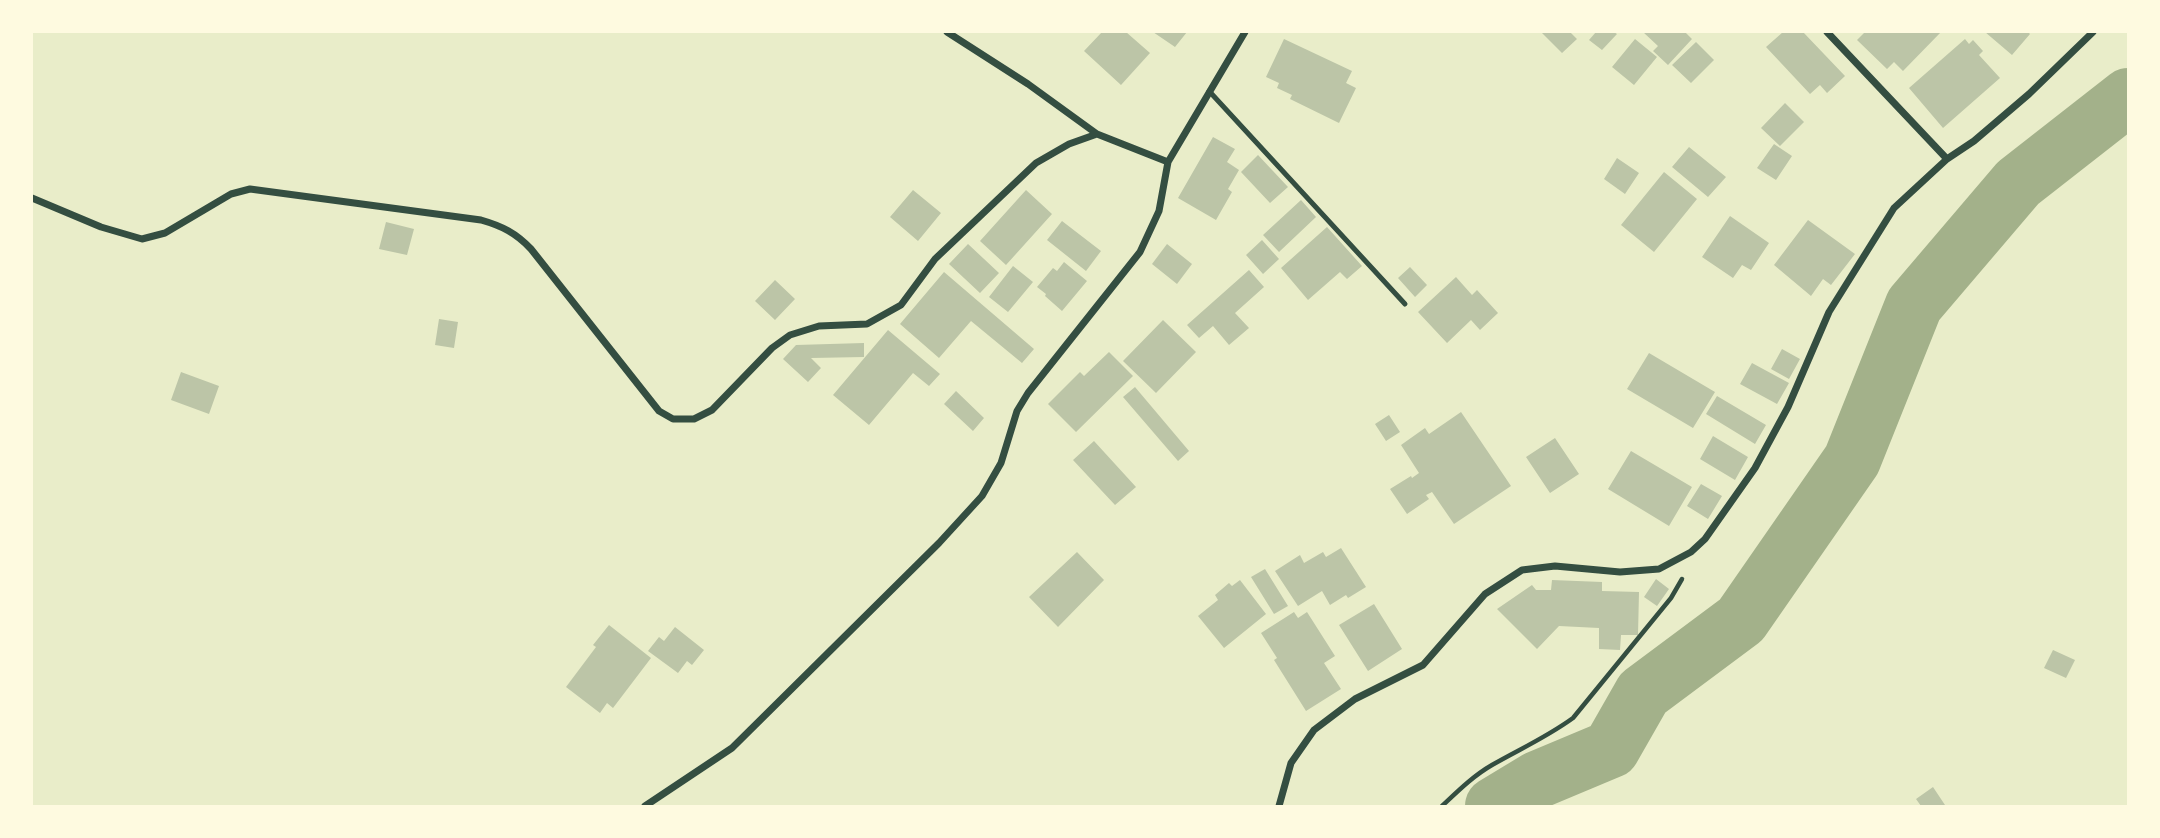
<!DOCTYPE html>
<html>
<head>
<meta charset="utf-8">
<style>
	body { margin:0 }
	#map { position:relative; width:2160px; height:838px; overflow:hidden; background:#e9edc9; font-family:"Varela Round",sans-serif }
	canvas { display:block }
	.frame { position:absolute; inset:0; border:33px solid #fefae0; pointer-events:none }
</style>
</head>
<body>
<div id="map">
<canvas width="2160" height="838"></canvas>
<div class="frame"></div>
</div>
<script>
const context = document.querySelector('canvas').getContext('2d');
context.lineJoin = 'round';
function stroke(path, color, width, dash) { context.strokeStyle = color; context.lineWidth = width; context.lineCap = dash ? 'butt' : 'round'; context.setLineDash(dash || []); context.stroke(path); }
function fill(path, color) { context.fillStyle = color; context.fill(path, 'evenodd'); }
const river = new Path2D(`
	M1494 806 1537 780 1611 749 1643 693 1741 620 1852 460 1914 305 2018 183 2128 97`);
const building = new Path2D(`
	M1102 32H1126L1150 53 1121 85 1084 51Z
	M1153 32H1187L1175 47Z
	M1541 32H1570L1577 39 1562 53Z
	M1596 32H1614L1617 34 1602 50 1589 40Z
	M1643 32H1685L1692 39 1668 65 1653 51 1658 46Z
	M1783 32H1803L1845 76 1827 93 1820 85 1810 94 1766 47Z
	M1865 32H1941L1903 71 1894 62 1887 69 1857 40Z
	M1985 32H2028L2030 34 2012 55Z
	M1284 39 1352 71 1346 83 1356 88 1339 123 1290 99 1292 95 1277 88 1279 83 1266 77Z
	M1635 39 1657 57 1634 85 1612 67Z
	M1965 39 1969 44 1973 40 1983 51 1979 55 2000 78 1943 128 1909 88Z
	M1696 42 1714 60 1691 83 1672 65Z
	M1785 103 1804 122 1780 146 1761 128Z
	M1213 137 1235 149 1227 162 1239 170 1228 189 1232 192 1216 220 1178 198Z
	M1774 144 1792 156 1776 180 1757 168Z
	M1689 147 1726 177 1708 197 1672 167Z
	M1258 155 1288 187 1270 203 1241 172Z
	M1617 158 1639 173 1625 194 1604 179Z
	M1664 172 1697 199 1654 252 1621 225Z
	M913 190 941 213 918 241 890 217Z
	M1026 190 1052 214 1006 265 980 241Z
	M1301 200 1316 217 1279 252 1263 235Z
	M1730 216 1769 243 1751 270 1742 265 1733 278 1702 257Z
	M1808 220 1855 254 1831 285 1823 279 1811 296 1774 265Z
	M1062 221 1101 251 1086 271 1047 240Z
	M386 222 414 229 407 255 379 249Z
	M1327 227 1362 266 1347 279 1340 272 1308 300 1281 268Z
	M1262 240 1279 259 1263 274 1246 255Z
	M968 244 999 273 980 293 949 264Z
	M1167 244 1192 264 1177 284 1152 264Z
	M1064 262 1087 281 1062 311 1045 296 1046 294 1037 287 1053 268 1057 271Z
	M1013 266 1033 282 1008 312 989 297Z
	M1410 267 1427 285 1415 297 1398 278Z
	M1249 270 1264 287 1235 313 1249 328 1229 345 1213 326 1199 338 1187 325Z
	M944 272 1034 349 1022 363 971 321 939 358 900 324Z
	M1456 277 1472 295 1477 290 1498 313 1480 330 1471 320 1447 343 1418 312Z
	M775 280 795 299 775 320 755 301Z
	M439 319 458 322 454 348 435 345Z
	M1163 320 1196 352 1156 393 1123 361Z
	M888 330 940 374 929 386 913 373 869 425 833 395Z
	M864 343V357L811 358 821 368 808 382 783 359 796 345Z
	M1782 349 1800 359 1789 379 1771 369Z
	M1109 352 1133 376 1076 432 1048 404 1080 372 1084 376Z
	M1649 353 1715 392 1693 428 1627 389Z
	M1752 363 1789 383 1777 404 1740 384Z
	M181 372 219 386 209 414 171 400Z
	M1135 387 1189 451 1178 461 1123 397Z
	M956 391 984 418 973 431 944 404Z
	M1717 396 1766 425 1755 444 1706 414Z
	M1461 412 1511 486 1454 524 1432 492 1426 495 1429 499 1407 514 1390 489 1411 476 1412 478 1419 473 1401 445 1425 428 1429 434Z
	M1389 415 1400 432 1386 441 1375 424Z
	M1713 436 1748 457 1735 480 1700 459Z
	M1555 438 1579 474 1550 493 1526 457Z
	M1094 441 1136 487 1115 505 1073 460Z
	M1631 451 1692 487 1669 526 1608 489Z
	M1701 484 1722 496 1708 519 1687 506Z
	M1341 548 1366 587 1348 598 1346 595 1330 605 1322 591 1298 606 1275 571 1300 555 1304 563 1323 552 1326 557Z
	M1077 552 1104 580 1058 627 1029 597Z
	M1265 569 1288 606 1274 614 1251 577Z
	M1656 579 1669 589 1657 606 1644 597Z
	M1240 580 1266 614 1224 648 1198 616 1218 600 1215 595 1229 583 1232 586Z
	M1552 580 1602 582V591L1639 592 1638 635H1621L1620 650 1599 649V628L1559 626 1537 649 1497 609 1532 585 1536 590H1551Z
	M1374 604 1402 649 1368 671 1339 625Z
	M1294 612 1298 618 1307 612 1335 656 1324 663 1341 689 1306 711 1274 660 1277 658 1261 633Z
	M609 625 651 658 613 708 607 703 600 713 566 687 596 647 593 645Z
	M675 627 704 650 692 665 687 661 678 673 648 651 659 637 664 641Z
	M2053 650 2075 660 2066 678 2044 668Z
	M1933 787 1945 805 1921 806 1916 799Z`);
const path = new Path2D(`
	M1442 806C1458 791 1473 776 1492 765 1520 749 1547 737 1573 718L1671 598 1682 579`);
const service = new Path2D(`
	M1209 91 1405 304`);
const minor = new Path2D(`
	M947 32 1028 84 1097 134
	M1827 32 1947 159
	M32 198 101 227 142 239 165 233 231 194 250 189 481 220C502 226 516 233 531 249L659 411 673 419H694L712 410 772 348 790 335 819 326 867 324 901 305 935 259 1036 163 1069 144 1097 134 1168 162
	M645 806 732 748 939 543 982 496 1001 463 1017 411 1028 393 1140 252 1159 211 1168 162 1245 32
	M1279 806 1291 763 1314 730 1355 699 1423 665 1485 594 1522 570 1555 566 1620 572 1659 569 1691 552 1705 539 1755 468 1788 407 1829 312 1894 208 1947 159 1974 141 2029 94 2093 32`);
stroke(river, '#a3b18a', 58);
fill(building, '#bcc5a7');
stroke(path, '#344e41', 4.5);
stroke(service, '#344e41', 5);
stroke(minor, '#344e41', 7);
</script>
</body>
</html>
